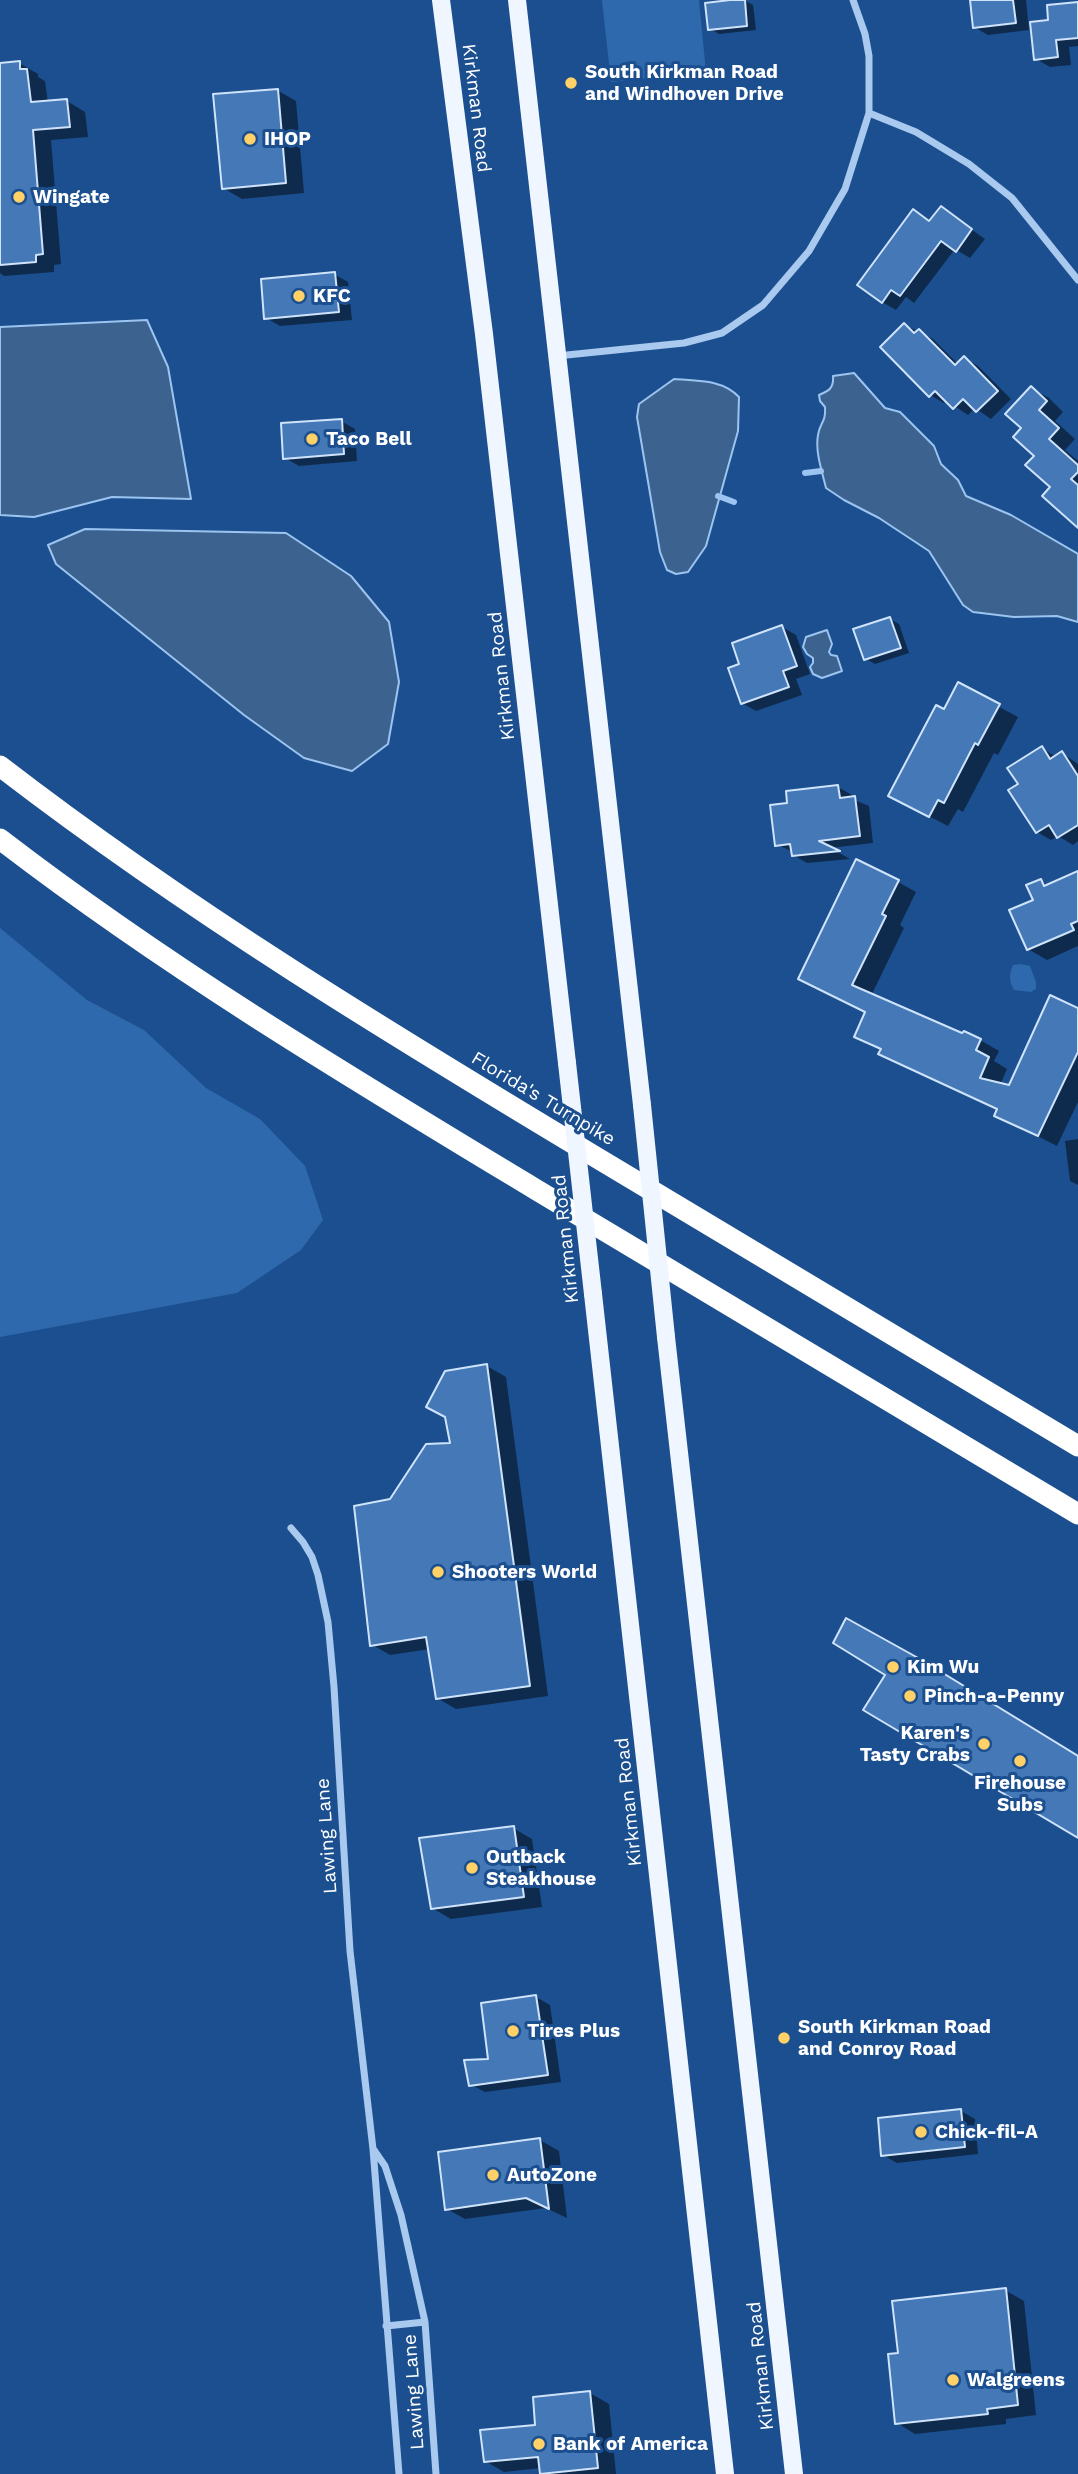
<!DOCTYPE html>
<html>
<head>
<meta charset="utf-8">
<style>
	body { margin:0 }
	canvas { display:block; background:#1b4f8f }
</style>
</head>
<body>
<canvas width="1078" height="2474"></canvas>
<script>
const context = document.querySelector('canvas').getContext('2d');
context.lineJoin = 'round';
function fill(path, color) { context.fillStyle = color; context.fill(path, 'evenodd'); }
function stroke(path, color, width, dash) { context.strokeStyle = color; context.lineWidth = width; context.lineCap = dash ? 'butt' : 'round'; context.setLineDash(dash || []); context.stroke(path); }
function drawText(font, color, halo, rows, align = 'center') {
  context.font = font + ' "Work Sans",sans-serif'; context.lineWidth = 6; context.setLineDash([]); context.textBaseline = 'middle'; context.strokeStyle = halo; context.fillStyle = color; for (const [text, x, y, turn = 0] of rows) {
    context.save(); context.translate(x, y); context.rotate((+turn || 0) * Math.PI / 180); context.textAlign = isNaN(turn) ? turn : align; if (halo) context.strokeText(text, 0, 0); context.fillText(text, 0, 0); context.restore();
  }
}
const green = new Path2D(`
	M602 0H699L706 72 611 82Z
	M0 928 87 1000 144 1030 206 1088 260 1119 305 1166 323 1220 301 1250 237 1293 0 1337Z
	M1021 964 1030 966 1036 982V989L1031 992 1014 990C1009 981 1009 974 1013 965Z`);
const water = new Path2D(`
	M147 320 168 367 191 499 112 497 34 517 0 515V327Z
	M854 373 885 408 900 412 934 446 941 464 958 480 966 496 1011 515 1078 554V622L1057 616 1014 617 973 612 963 605 929 551 879 518 844 500 826 488C822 471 815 452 818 435 820 422 826 423 825 407L820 401 819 395C829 391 834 388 833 376Z
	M674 379C697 381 722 379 739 397L738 431 706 546 688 572 676 574 667 570 660 552 637 417 639 404Z
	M85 529 286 533 351 576 389 622 399 682 388 744 352 771 304 758 244 715 56 564 48 545Z
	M827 630 832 644 829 652 831 655 837 656 842 671 822 678 813 674 810 667 813 663V658L807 654 803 647 806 637Z`);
const shadow = new Path2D(`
	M744 0 753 5 756 30 719 34 710 29Z
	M971 0H1026L1029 30 988 35 974 27Z
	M1078 3V46L1069 47 1071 65 1050 67 1036 59 1050 21Z
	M19 63 38 74V77L45 81 48 103 67 101 85 112 88 137 51 140 61 264 54 265V272L4 276 0 273V64Z
	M277 90 296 101 304 193 242 199 223 188Z
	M941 208 985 239 970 258 955 249 914 303 906 297 896 310 882 302 914 211 931 222Z
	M334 274 348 282 352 320 280 326 266 318Z
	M905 325 933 339 958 364 964 358 978 366 1011 399 991 419 975 408 968 415 947 401 944 403 930 395Z
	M1031 388 1049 398 1063 412 1055 421 1075 439 1065 450 1078 461V526L1053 487 1024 428Z
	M341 421 355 429 357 461 299 466 285 458Z
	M890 619 899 624 909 653 875 664 866 659Z
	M782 627 796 635 810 674 796 679 802 695 756 711 742 703 741 665Z
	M958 685 1018 717 998 755 994 753 963 812 958 809 948 826 909 806 944 711Z
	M1042 748 1056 757 1062 753 1078 764V841L1073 845 1058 836 1051 840 1037 832 1020 784Z
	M838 787 852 795V799L869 806 873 843 830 848 850 859 807 863 793 855V852L776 844 789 805Z
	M1078 873V946L1047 960 1028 949 1035 901 1041 881 1049 886Z
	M898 882 916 892 900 925 904 928 872 994 963 1036 980 1040 999 1051 994 1061 1007 1069 1000 1085 1010 1087 1078 1010V1102L1057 1146 996 1115 998 1110 881 1053 882 1050 856 1036 866 1012 800 979Z
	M1078 1139V1185L1070 1181 1065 1141Z
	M487 1366 506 1377 548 1696 456 1709 437 1698 430 1649 390 1655 371 1644 392 1500 452 1445Z
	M513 1828 532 1839 542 1907 451 1919 432 1908Z
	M536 1997 550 2005 561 2082 485 2092 470 2084Z
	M961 2111 975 2119 978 2154 897 2163 883 2155Z
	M540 2140 559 2151 567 2218 546 2208 465 2219 447 2209Z
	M1005 2290 1024 2301 1036 2415 1006 2419V2424L915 2434 897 2423 900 2355Z
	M590 2393 609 2404 616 2474H544L541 2468 504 2472 485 2461Z`);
const stream = new Path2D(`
	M805 473 821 471
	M718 496 734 502`);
const building = new Path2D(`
	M730 0H745L747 26 708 30 705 3Z
	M970 0H1013L1016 23 973 28Z
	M1078 2V38L1056 40 1058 57 1034 60 1030 22 1048 20 1047 5Z
	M20 61V69H27L31 102 67 99 70 127 33 130 43 254 36 255V262L0 265V63Z
	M278 89 286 183 222 189 213 94Z
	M941 206 972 229 956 252 941 241 900 296 891 290 882 303 857 285 913 209 929 221Z
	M335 272 339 312 264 319 261 279Z
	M904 323 914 333 919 329 955 365 964 356 998 391 976 412 963 399 953 409 935 391 929 397 880 347Z
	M1031 386 1047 401 1039 410 1059 428 1049 439 1078 465V472L1071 479 1078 485V528L1042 496 1050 487 1025 465 1034 456 1013 437 1021 428 1005 414Z
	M342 419 344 454 283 459 281 423Z
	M890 617 901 648 864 660 853 629Z
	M782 625 797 666 783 671 789 687 741 704 728 668 739 664 732 643Z
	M958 682 1000 704 978 745 975 743 944 803 938 800 929 817 888 796 936 705 944 709Z
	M1042 746 1050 759 1062 751 1078 776V825L1057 838 1049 825 1036 833 1008 790 1018 784 1007 768Z
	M838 785 840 798 855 796 860 836 819 841 840 851 792 856 790 844 775 846 770 805 787 803 786 791Z
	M856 859 899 880 882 914 886 916 852 985 962 1033 964 1031 981 1039 976 1050 989 1057 980 1078 1009 1085 1050 995 1078 1008V1052L1038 1136 994 1116 997 1109 878 1054 881 1049 854 1037 865 1012 798 979Z
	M1078 871V921L1071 924 1074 930 1027 950 1009 910 1033 900 1026 885 1041 879 1044 886Z
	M487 1364 530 1686 436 1699 426 1637 370 1646 354 1506 390 1499 426 1444 450 1443 445 1417 426 1407 445 1371Z
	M846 1618 920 1659 1078 1756V1838L863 1710 885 1675 833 1643Z
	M514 1826 524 1897 431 1909 419 1838Z
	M536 1995 548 2075 469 2086 464 2060 488 2059 481 2003Z
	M961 2109 965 2147 881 2156 878 2118Z
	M540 2138 549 2209 526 2198 445 2210 438 2152Z
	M1006 2288 1018 2405 987 2409 988 2414 895 2424 888 2354 898 2353 892 2301Z
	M590 2391 598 2468 540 2474 538 2457 484 2462 480 2430 535 2425 533 2397Z`);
const minor = new Path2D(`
	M869 113 916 132 969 164 1012 198 1078 280
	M557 356 684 343 722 333 763 305 809 251 845 189 869 113V56L865 34 853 0
	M291 1528 303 1542 312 1557 318 1575 328 1622 334 1687 350 1951 373 2149 399 2474
	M374 2150 385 2166 401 2215 425 2322 436 2474
	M386 2326 425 2322`);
const primary = new Path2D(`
	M441 0 484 334 567 1063
	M517 0 642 1105
	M593 1294 725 2474
	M666 1337 794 2474`);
const motorway = new Path2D(`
	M0 766C188 911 391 1034 594 1156 756 1253 917 1350 1078 1446
	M0 839C169 969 353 1079 535 1189 716 1297 897 1406 1078 1514`);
const primaryBridge = new Path2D(`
	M567 1063 593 1294
	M642 1105 666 1337`);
const markers = [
	[571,83,7,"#ffd166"],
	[250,139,7,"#ffd166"],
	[19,197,7,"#ffd166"],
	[299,296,7,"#ffd166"],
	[312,439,7,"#ffd166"],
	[438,1572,7,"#ffd166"],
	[893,1667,7,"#ffd166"],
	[910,1696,7,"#ffd166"],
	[984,1744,7,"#ffd166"],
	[1020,1761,7,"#ffd166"],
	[472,1868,7,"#ffd166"],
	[513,2031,7,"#ffd166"],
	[784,2038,7,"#ffd166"],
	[921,2132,7,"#ffd166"],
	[493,2175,7,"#ffd166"],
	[953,2380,7,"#ffd166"],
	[539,2444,7,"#ffd166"]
];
const poiNames = [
	["South Kirkman Road",585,72],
	["and Windhoven Drive",585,94],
	["IHOP",264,139],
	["Wingate",33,197],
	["KFC",313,296],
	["Taco Bell",326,439],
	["Shooters World",452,1572],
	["Kim Wu",907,1667],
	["Pinch-a-Penny",924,1696],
	["Karen's",970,1733,"right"],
	["Tasty Crabs",970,1755,"right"],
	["Firehouse",1020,1783,"center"],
	["Subs",1020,1805,"center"],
	["Outback",486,1857],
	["Steakhouse",486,1879],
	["South Kirkman Road",798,2027],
	["and Conroy Road",798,2049],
	["Tires Plus",527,2031],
	["Chick-fil-A",935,2132],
	["AutoZone",507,2175],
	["Walgreens",967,2380],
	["Bank of America",553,2444]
];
const streetNames = [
	["Kirkman Road",476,108,83],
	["Kirkman Road",502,676,-96],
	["Florida's Turnpike",543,1099,31],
	["Kirkman Road",566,1239,-96],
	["Kirkman Road",629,1802,-96],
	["Lawing Lane",327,1836,-94],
	["Kirkman Road",761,2366,-96],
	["Lawing Lane",414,2392,-94]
];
fill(green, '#2e69ad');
fill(water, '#3c6290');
stroke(water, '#9cc4f0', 2);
fill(shadow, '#0007');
stroke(stream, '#9cc4f0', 6);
fill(building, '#4478b7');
stroke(building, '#cfe3fa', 2);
stroke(minor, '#a9c9ee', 7);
stroke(primary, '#f0f6ff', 18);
stroke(motorway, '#fff', 21);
stroke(primaryBridge, '#f0f6ff', 18);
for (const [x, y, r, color] of markers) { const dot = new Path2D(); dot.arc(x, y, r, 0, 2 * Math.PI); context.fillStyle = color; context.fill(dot); stroke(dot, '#1b4f8f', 2.5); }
drawText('bold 19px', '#fff', '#1b4f8f', poiNames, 'left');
drawText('19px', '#fff', '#1b4f8f', streetNames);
</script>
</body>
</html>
